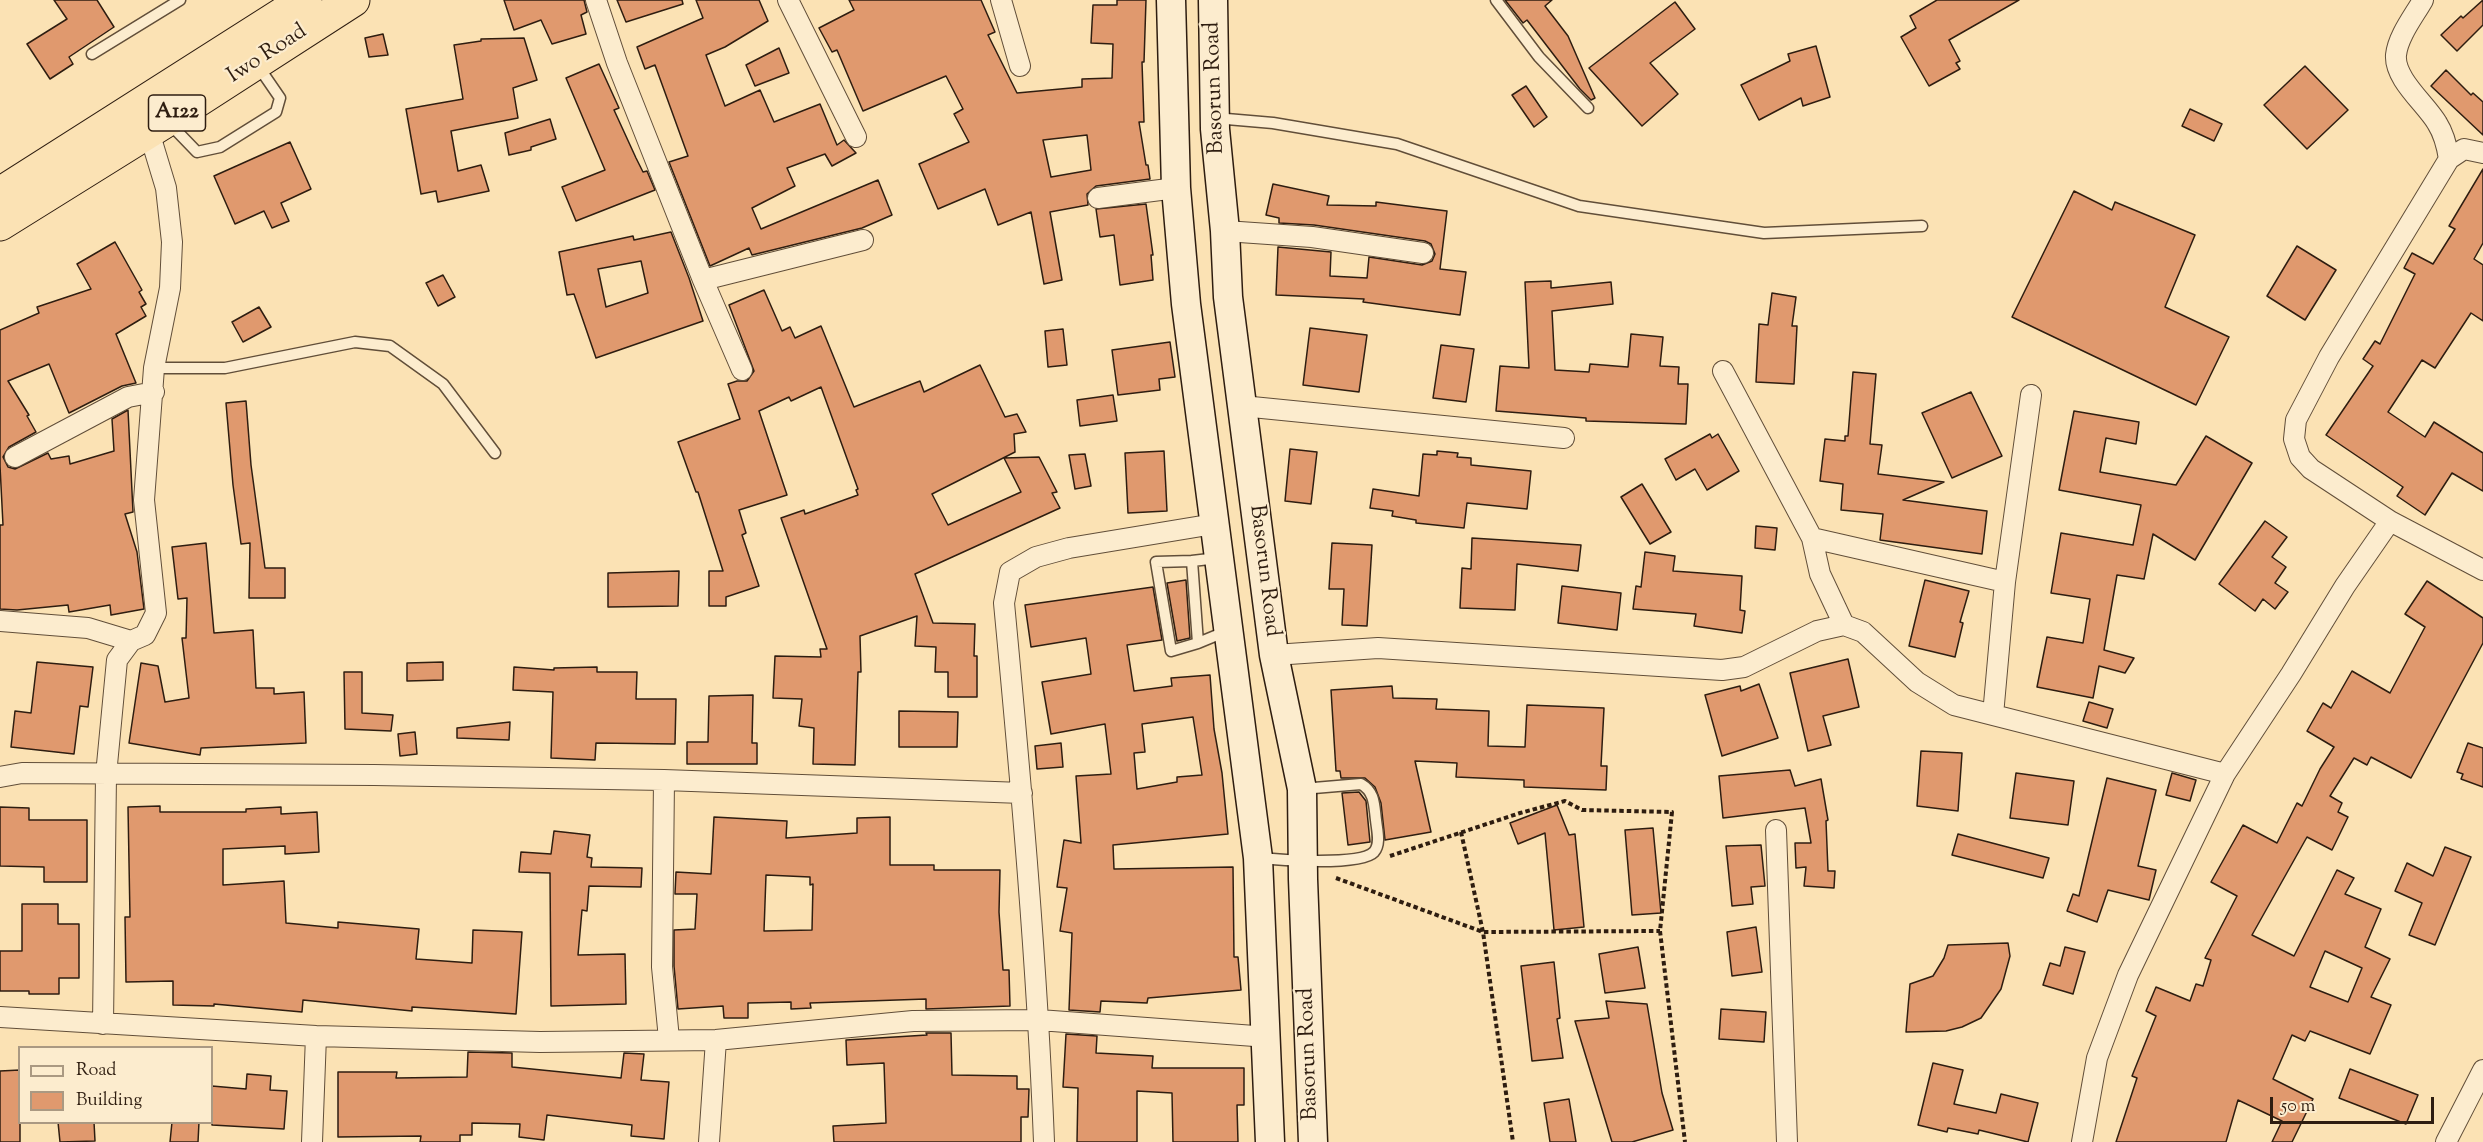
<!DOCTYPE html>
<html>
<head>
<meta charset="utf-8">
<style>
	body { margin:0 }
	#map { position:relative; width:2483px; height:1142px; overflow:hidden; background:#fbe2b4; font-family:"Sorts Mill Goudy",serif }
	canvas { display:block }
	.legend { position:absolute; left:18px; top:1046px; width:195px; height:78px; box-sizing:border-box; background:#fcecce; border:2px solid #aa9982; margin:0; padding:8px 10px; list-style:none; font-size:18px; color:#2e1d10 }
	.legend li { display:flex; align-items:center; gap:12px; height:30px }
	.legend b { width:30px; border:2px solid #aa9982 }
	.scale { position:absolute; left:2270px; top:1097px; width:164px; height:27px; box-sizing:border-box; border:3px solid #2e1d10; border-top:0; padding-left:8px; font-size:18px; line-height:21px; white-space:nowrap; color:#2e1d10; -webkit-text-stroke:4px #fcecce; paint-order:stroke }
</style>
</head>
<body>
<div id="map">
<canvas width="2483" height="1142"></canvas>
<ul class="legend">
<li><b style="height:8px;background:#fcecce"></b>Road</li>
<li><b style="height:16px;background:#e0996e"></b>Building</li>
</ul>
<div class="scale">50 m</div>
</div>
<script>
const context = document.querySelector('canvas').getContext('2d');
context.lineJoin = 'round';
function fill(path, color) { context.fillStyle = color; context.fill(path, 'evenodd'); }
function stroke(path, color, width, dash) { context.strokeStyle = color; context.lineWidth = width; context.lineCap = dash ? 'butt' : 'round'; context.setLineDash(dash || []); context.stroke(path); }
function drawText(font, color, halo, rows, align = 'center') {
  context.font = font + ' "Sorts Mill Goudy",serif'; context.lineWidth = 4.5; context.setLineDash([]); context.textBaseline = 'middle'; context.strokeStyle = halo; context.fillStyle = color; for (const [text, x, y, turn = 0] of rows) {
    context.save(); context.translate(x, y); context.rotate((+turn || 0) * Math.PI / 180); context.textAlign = isNaN(turn) ? turn : align; if (halo) context.strokeText(text, 0, 0); context.fillText(text, 0, 0); context.restore();
  }
}
const building = new Path2D(`
	M54 0H97L114 27 69 57 73 64 50 79 27 44 67 19Z
	M504 0H584L587 12 581 15 586 34 552 44 541 20 514 30Z
	M617 0H682L683 4 626 22Z
	M696 0H759L768 21 725 47 706 55 725 106 760 90 774 122 820 104 837 145 844 140 856 153 832 166 825 154 787 168 795 186 752 208 761 229 878 180 892 215 862 228 752 255 749 248 710 266 669 162 688 156 655 65 645 69 637 47 703 18Z
	M849 0H981L995 32 988 35 1017 93 1082 87V79L1112 78 1113 44 1091 43 1093 5H1117V0H1146L1144 62H1142L1144 122H1139L1146 165H1148L1150 179 1096 186 1087 194 1088 205 1050 212 1062 280 1044 284 1031 212 998 225 985 189 938 209 919 164 969 142 954 114 963 109 946 76 863 111 837 50 832 52 819 28 854 10ZM1087 135 1091 170 1051 177 1043 140Z
	M1505 0H1552L1545 6 1568 36 1595 98 1591 100 1580 89 1527 20 1523 23Z
	M1937 0H2019L1949 40 1960 61 1956 63 1960 69 1929 86 1901 37 1916 28 1910 16Z
	M2483 0V25L2457 51 2441 35 2461 16 2463 18Z
	M1675 2 1695 29 1650 63 1678 94 1642 126 1589 68Z
	M383 34 388 55 369 57 365 38Z
	M524 38 537 80 513 88 518 118 451 131 458 171 481 165 489 191 438 202 436 191 421 194 406 109 463 99 454 45 481 41V39Z
	M1816 46 1830 97 1803 106 1801 98 1759 120 1741 85 1790 61 1788 54Z
	M779 48 789 73 755 86 746 65Z
	M599 64 619 108 614 110 636 158 643 172 647 171 655 190 576 221 562 187 605 170 566 78Z
	M2305 66 2348 110 2307 149 2264 105Z
	M2446 70 2471 95 2473 93 2483 102V135L2431 86Z
	M1526 86 1547 117 1534 127 1512 95Z
	M2190 109 2222 124 2214 141 2182 126Z
	M550 119 556 139 531 147V150L509 155 505 133Z
	M290 142 311 189 281 203 289 221 272 228 264 211 235 224 214 176Z
	M2483 169V243L2474 259 2483 265V321L2471 313 2435 368 2422 360 2388 412 2425 437 2434 422 2483 453V491L2452 473 2425 515 2397 496 2403 487 2326 435 2373 366 2363 359 2375 341 2380 344 2415 274 2404 268 2412 253 2433 264 2455 229 2449 226Z
	M1273 184 1329 196 1327 205 1376 206V202L1447 211 1440 269 1466 272 1460 315 1363 302 1364 299 1276 295 1278 247 1331 252 1330 276 1367 278 1369 257 1422 265 1432 261 1435 254 1431 244 1425 241 1314 225 1279 223V218L1266 215Z
	M2074 191 2112 210 2115 202 2195 235 2165 307 2229 337 2196 405 2012 317Z
	M1146 204 1153 255H1151L1153 280 1120 285 1114 235 1100 237 1096 209Z
	M671 232 689 278 703 321 596 358 574 294 567 295 559 252 633 236 634 240ZM641 261 648 293 606 307 598 269Z
	M115 242 142 290 139 292 146 304 141 307 146 316 116 334 136 383 122 386 69 413 49 364 8 381 29 415 27 416 36 432 9 447 3 457 8 467 15 469 48 453 51 459 69 456 70 464 114 451 112 419 128 410 133 512 125 514 137 552 144 609 111 615 110 605 69 612 68 605 17 610 0 609V525H3L0 466V330L39 313 37 307 91 289 77 264Z
	M2297 246 2336 270 2305 320 2267 296Z
	M443 275 455 297 438 306 426 283Z
	M1551 281V288L1611 282 1613 304 1552 311 1555 370 1589 372 1590 364 1628 367 1631 334 1663 337 1660 366 1679 367 1678 384H1688L1686 424 1586 421V418L1496 411 1500 366 1529 368 1525 282Z
	M764 290 782 331 790 327 795 338 821 326 854 407 920 381 924 392 980 365 1005 417 1017 414 1026 432 1014 434 1015 452 932 494 948 525 1021 492 1004 458 1039 457 1057 492 1052 493 1060 508 915 574 933 623 975 624 974 656H977V697H948V672H935L936 647 915 646 917 616 860 636 861 672H858L855 765 813 764 814 728 799 726 802 699 773 698 775 656 821 657 820 649H827L781 518 804 510 805 514 858 495 856 490 858 489 821 387 791 401 789 397 759 411 787 495 739 510 746 533 742 535 759 586 726 597V606H709V571H723L698 492H696L678 442 740 419 728 384 737 381H747L754 371 729 305Z
	M1772 293 1796 297 1792 326H1797L1794 384 1756 382 1759 324 1768 325Z
	M259 307 271 327 243 342 232 322Z
	M1310 328 1367 335 1359 392 1303 385Z
	M1063 329 1067 365 1048 367 1045 331Z
	M1170 342 1175 377 1159 379 1160 390 1118 395 1112 350Z
	M1441 345 1474 349 1466 402 1433 398Z
	M1853 372 1876 374 1870 444 1882 445 1878 474 1944 482 1903 500 1987 511 1982 554 1880 540 1883 514 1841 510 1843 484 1820 481 1825 439 1845 441V436H1848Z
	M1971 392 2002 456 1952 478 1922 413Z
	M1113 395 1117 421 1080 426 1077 400Z
	M246 401 251 465 265 568H285V598H249L250 543 241 544 233 485 226 403Z
	M2074 411 2139 422 2136 444 2106 438 2100 472 2176 485 2206 436 2252 463 2195 560 2153 534 2144 579 2117 575 2104 650 2134 658 2125 673 2099 666 2093 698 2037 687 2047 637 2083 643 2090 599 2051 593 2061 533 2133 545 2141 505 2059 490Z
	M1710 434 1712 438 1718 434 1739 471 1707 490 1695 469 1676 480 1665 459Z
	M1290 449 1317 452 1311 504 1285 501Z
	M1164 451 1167 511 1128 513 1125 453Z
	M1437 451 1458 453 1457 457 1471 458V465L1531 471 1527 509 1467 503 1464 528 1416 523V520L1392 516 1393 511 1370 508 1373 489 1419 496 1423 454 1437 455Z
	M1085 454 1091 486 1075 489 1069 455Z
	M1642 484 1671 532 1650 544 1621 497Z
	M2265 521 2287 537 2272 557 2286 567 2275 583 2288 592 2275 609 2263 599 2255 611 2219 584Z
	M1756 526 1777 528 1775 550 1755 548Z
	M1472 538 1581 545 1578 571 1517 564 1515 610 1460 608 1462 568 1471 569Z
	M206 543 214 633 253 630 256 688H274V694L304 692 306 743 201 748 200 755 129 743 141 663 158 666 165 702 189 698 182 638H186L187 598 178 599 172 547Z
	M1332 543 1372 545 1367 626 1342 625 1344 589H1329Z
	M1645 552 1675 556 1673 571 1742 576 1740 610 1745 611 1742 633 1694 626 1696 614 1633 609 1636 586 1641 587Z
	M679 571 678 606 608 607V573Z
	M1186 580 1190 638 1177 641 1167 583Z
	M1925 580 1969 591 1960 622 1963 623 1955 657 1909 646Z
	M2427 581 2483 618V643L2411 778 2371 757 2367 765 2354 758 2330 796 2342 803 2338 812 2348 817 2332 850 2307 837 2252 935 2294 956 2337 870 2354 878 2345 894 2381 909 2365 947 2390 959 2371 997 2391 1005 2370 1054 2310 1031 2305 1041 2292 1035 2273 1079 2313 1099 2292 1142H2272L2282 1121 2238 1100 2226 1142H2116L2137 1078 2132 1076 2156 1016 2146 1011 2156 987 2190 1001 2196 984 2203 986 2211 960 2205 958 2237 896 2211 882 2243 825 2277 843 2297 803 2302 806 2320 769 2334 747 2307 731 2323 703 2331 708 2352 671 2390 693 2425 627 2405 614ZM2325 951 2362 968 2348 1002 2310 987Z
	M1562 586 1621 593 1617 630 1558 623Z
	M1153 587 1162 640 1127 645 1134 691 1172 686 1171 678 1210 675 1214 729 1222 773 1228 834 1113 845 1114 869 1233 867 1234 957H1238L1241 990 1148 998 1147 1003 1101 1001 1100 1012 1069 1010 1072 933 1060 931 1067 888 1057 887 1064 840 1081 843 1076 776 1111 774 1105 724 1051 734 1042 682 1091 674 1086 638 1031 647 1025 605ZM1193 717 1202 775 1177 777V782L1137 789 1134 753 1145 752 1142 724Z
	M1848 659 1859 707 1823 716 1831 745 1808 751 1790 673Z
	M37 662 93 667 88 707 80 706 74 754 11 747 15 711 31 713Z
	M443 662V680L407 681V663Z
	M514 667 554 670V668L597 667V672H637L636 699H676L675 744 596 743 595 760 551 758 553 692 513 690Z
	M344 672H362V713L393 715 391 731 345 729Z
	M1759 684 1778 738 1722 756 1705 695 1740 686 1741 691Z
	M1392 686 1393 698 1437 699 1436 709 1489 711 1488 746 1525 747 1527 705 1604 708 1601 766H1607L1606 790 1524 787V780L1456 777 1457 763 1415 761 1431 832 1385 840 1381 803 1375 787 1365 778H1341L1340 771H1336L1331 690Z
	M753 695 752 743H757V764H687V742H708L709 696Z
	M2089 702 2113 709 2107 728 2083 721Z
	M899 711 958 712 957 747H899Z
	M510 722 509 740 457 738V728Z
	M415 732 417 754 400 756 398 734Z
	M1061 743 1063 767 1037 769 1035 746Z
	M2468 743 2483 748V787L2461 779 2463 774 2457 772Z
	M1921 751 1962 753 1958 811 1917 806Z
	M1790 770 1795 786 1821 779 1828 820 1826 821 1828 871H1835L1834 888 1804 886 1806 867 1796 868 1795 843H1811L1805 808 1723 818 1719 776Z
	M2016 773 2074 781 2068 825 2010 818Z
	M2172 773 2196 780 2190 801 2166 795Z
	M2107 778 2156 790 2138 866 2156 870 2149 900 2108 890 2097 922 2067 911 2073 894 2079 896Z
	M1359 792 1366 801 1370 842 1348 845 1342 793Z
	M1557 805 1569 835 1575 834 1584 927 1554 930 1545 833 1518 844 1510 823Z
	M160 806V812H246V809L281 807V814L317 812 319 852 285 854V846L223 849V885L284 881 286 923 338 928V922L419 929 416 959 472 963 473 930 522 932 516 1014 412 1007V1011L303 1000 302 1012 214 1004V1006L173 1005V981L126 982 125 917H130L128 807Z
	M0 807 29 808V820H87V882H44V867L0 866Z
	M714 817 787 821 786 838 857 833V818L890 817V865H934V870H1000L999 912 1003 970H1009L1010 1006 926 1009V999L810 1003 811 1008 791 1009V1002L748 1003V1018H724L723 1006 678 1009 674 966V930L695 929 697 894H675L676 872 711 874ZM766 875 810 877V885L813 884 812 930 764 931Z
	M1653 828 1661 913 1632 915 1625 830Z
	M554 831 590 835 587 857 592 858 591 867 642 868 641 887 589 886 587 911 582 910 578 955 625 954 626 1004 551 1006 550 873 519 872 521 852 551 854Z
	M1958 834 2049 858 2043 878 1952 855Z
	M1761 845 1765 886 1751 887 1753 904 1732 906 1726 846Z
	M2445 847 2471 857 2435 945 2409 935 2422 903 2395 891 2407 863 2433 876Z
	M22 904H58V924H79V978H59V994H29V991H0V951H22Z
	M1756 927 1762 972 1732 976 1727 932Z
	M2008 943 2010 956 2001 989 1981 1018 1962 1027 1946 1031 1906 1032 1910 984 1933 976 1944 958 1948 945Z
	M1638 947 1645 988 1605 993 1599 954Z
	M2065 947 2085 952 2073 994 2043 985 2050 963 2060 966Z
	M1554 962 1560 1018 1557 1019 1563 1058 1532 1061 1521 966Z
	M1606 1001 1647 1004 1662 1093 1673 1130 1632 1142H1612L1575 1021 1609 1018Z
	M1721 1009 1766 1012 1764 1042 1719 1039Z
	M926 1033H951L952 1075 1017 1076V1089H1029L1028 1117H1021V1142H834L833 1126 886 1123 884 1063 847 1065 846 1040 927 1035Z
	M1066 1034 1097 1036 1096 1053 1153 1056 1152 1068H1244V1105H1237L1238 1142H1173L1172 1093 1137 1091V1142H1077L1078 1088 1063 1087Z
	M468 1052 512 1053V1067L621 1078 624 1053 644 1054 641 1080 669 1082 664 1139 631 1136 632 1125 547 1115 544 1140 519 1137 520 1124 472 1123V1135H460V1142H420L421 1136 338 1137V1072H397L396 1078 467 1077Z
	M1933 1063 1963 1070 1954 1104 1996 1113 2001 1094 2038 1103 2028 1142 1979 1130 1978 1134 1948 1128 1947 1132 1918 1125Z
	M2350 1069 2418 1095 2406 1124 2339 1098Z
	M20 1070V1142H0V1071Z
	M247 1074 271 1076 270 1090 287 1091 284 1129 212 1125V1086L246 1089Z
	M1569 1099 1576 1142H1550L1544 1103Z
	M58 1122H94L95 1141 60 1142Z
	M172 1122H199L198 1142H170Z`);
const path = new Path2D(`
	M1461 832 1483 932 1513 1142
	M1390 856 1520 813 1565 801 1582 810 1672 812 1660 931 1685 1142
	M1336 878 1483 932 1660 931`);
const service = new Path2D(`
	M1496 0 1539 57 1588 108
	M92 54 180 0
	M1215 118 1273 123 1397 144 1579 206 1764 233 1922 226
	M169 123 197 152 220 147 276 112 280 98 258 66
	M154 368H225L355 342 390 346 443 384 495 453
	M1218 558 1192 561 1198 643 1227 631
	M1192 561 1156 562 1171 651 1198 643
	M1259 858C1279 860 1361 866 1374 852 1381 844 1377 830 1376 820 1374 805 1375 792 1361 784L1302 789`);
const minor = new Path2D(`
	M596 0 617 63 703 280 742 370
	M788 0 856 137
	M1001 0 1020 66
	M2423 0C2414 16 2398 36 2396 55 2394 79 2426 104 2437 123 2444 134 2447 146 2449 159
	M2483 153 2464 149 2449 159 2329 357 2296 420 2294 439 2300 457 2311 469 2390 521 2483 570
	M1098 198 1176 188
	M1225 231 1312 237 1423 253
	M703 280 863 240
	M1723 371 1812 538 1820 574 1844 625
	M1242 406 1564 438
	M15 457 128 397 154 392
	M1812 538 2005 582
	M0 621 88 628 131 641
	M1274 655 1378 648 1722 670 1744 667 1817 631 1844 625 1863 632 1917 682 1954 705 2225 774
	M1993 715 2005 582 2031 395
	M0 777 22 773 374 775 664 780 1022 793
	M664 780 662 967 669 1039
	M1776 830 1787 1142
	M0 1017 316 1036 540 1042 716 1040 913 1021 1039 1020 1268 1037
	M103 1024 106 775 117 660 131 641 145 635 156 613 144 500 154 368 170 288 172 242 166 188 146 122
	M312 1142 316 1036
	M709 1142 716 1040
	M1044 1142C1037 962 1021 783 1004 603L1010 572 1036 557 1069 548 1214 524
	M2082 1142 2097 1058 2128 975 2225 774 2291 674 2345 586 2390 521
	M2446 1142 2483 1070`);
const secondary = new Path2D(`
	M1171 0 1176 188 1186 304 1258 858 1270 1142
	M1213 0 1215 129 1225 231 1228 297 1274 655 1302 789 1303 879 1313 1142`);
const trunk = new Path2D(`
	M0 194 305 0
	M0 224 167 120 353 0`);
const shields = [
	[177,113,57]
];
const shieldNames = [
	["A122",177,113]
];
const streetNames = [
	["Iwo Road",268,55,-33],
	["Basorun Road",1216,88,-92],
	["Basorun Road",1263,571,83],
	["Basorun Road",1310,1054,-92]
];
fill(building, '#e0996e');
stroke(building, '#2e1d10', 1.5);
stroke(service, '#614e39', 13);
stroke(minor, '#614e39', 22);
stroke(secondary, '#2e1d10', 31);
stroke(trunk, '#2e1d10', 35);
stroke(path, '#2e1d10', 4, [4.5, 3]);
stroke(service, '#fcecce', 10);
stroke(minor, '#fcecce', 20);
stroke(secondary, '#fcecce', 28);
stroke(trunk, '#fbe2b4', 33);
for (const [x, y, w] of shields) { const box = new Path2D(); box.roundRect(x - w / 2, y - 18, w, 36, 4.5); context.fillStyle = '#fcecce'; context.fill(box); stroke(box, '#2e1d10', 1.5); }
drawText('bold 21px', '#2e1d10', null, shieldNames);
drawText('22px', '#2e1d10', '#fcecce', streetNames);
</script>
</body>
</html>
